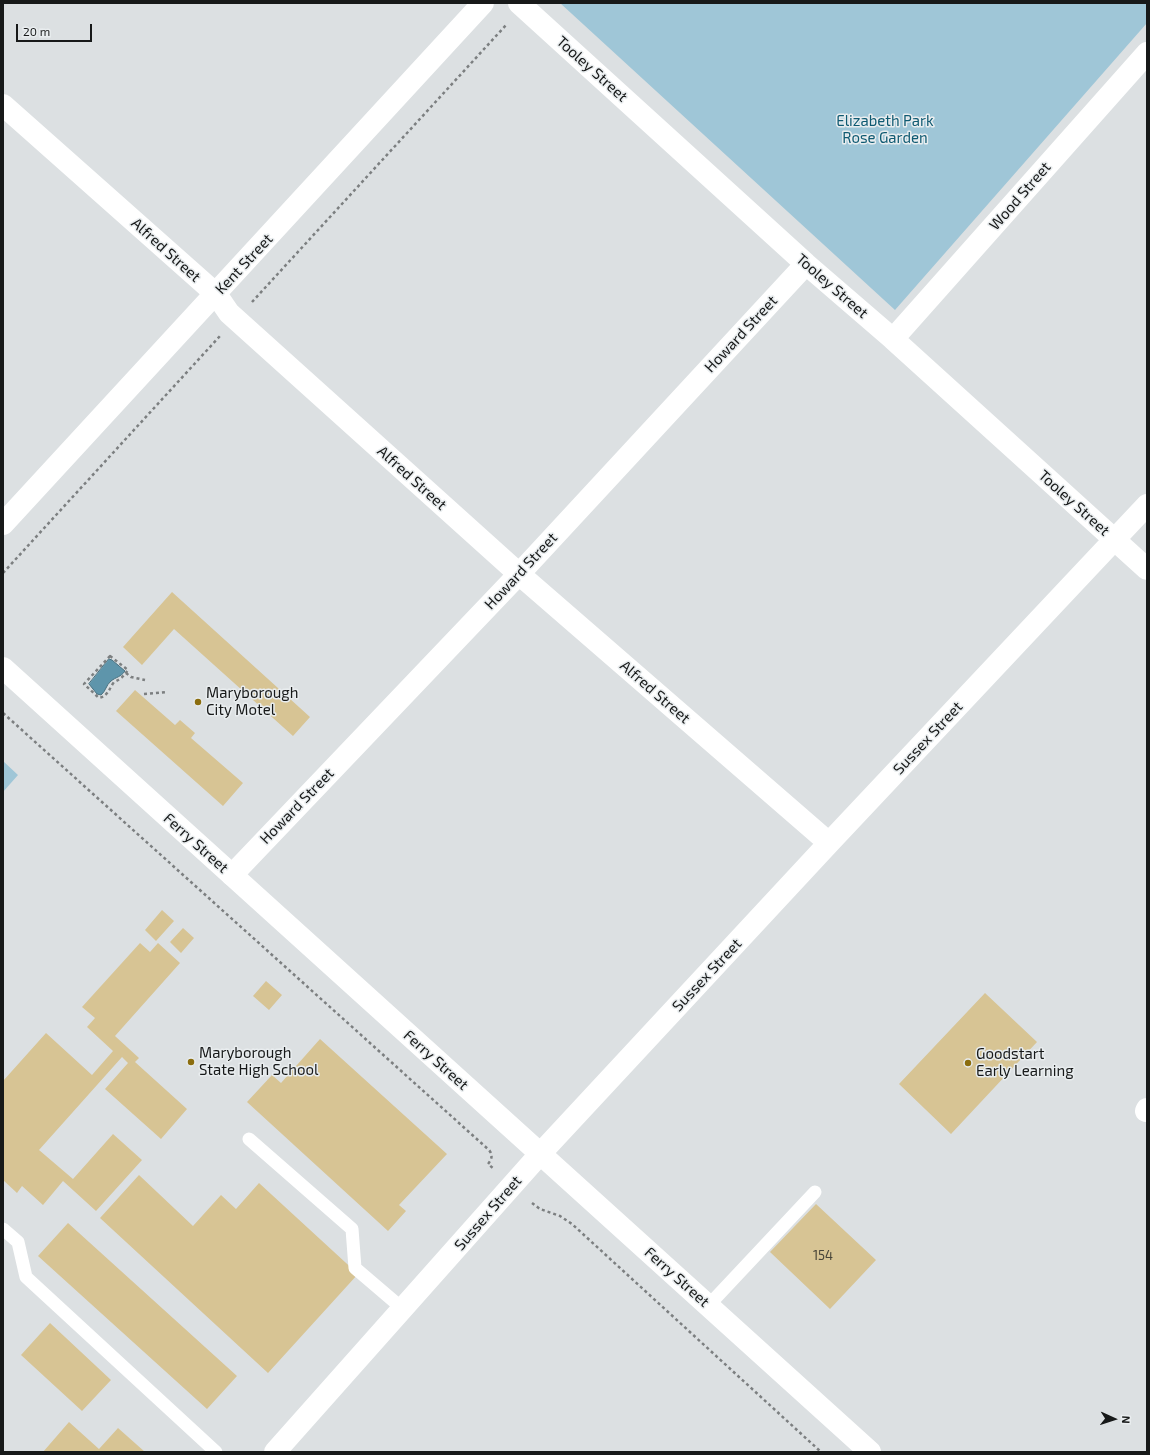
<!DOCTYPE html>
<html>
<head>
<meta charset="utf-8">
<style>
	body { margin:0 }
	#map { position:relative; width:1150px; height:1455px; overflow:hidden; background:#dce0e2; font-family:"Exo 2",sans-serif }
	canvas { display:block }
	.frame { position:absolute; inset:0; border:4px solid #171919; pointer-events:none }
	.north { position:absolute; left:1094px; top:1399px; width:40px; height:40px; -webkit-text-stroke:3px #e9edef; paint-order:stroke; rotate:93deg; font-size:11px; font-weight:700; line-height:16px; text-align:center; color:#171919 }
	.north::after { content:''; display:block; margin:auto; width:14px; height:18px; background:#171919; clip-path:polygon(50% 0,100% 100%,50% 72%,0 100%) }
	.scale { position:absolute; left:16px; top:24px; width:76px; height:18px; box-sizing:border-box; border:2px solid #171919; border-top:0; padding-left:5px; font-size:12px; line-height:14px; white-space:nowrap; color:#171919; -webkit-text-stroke:3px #e9edef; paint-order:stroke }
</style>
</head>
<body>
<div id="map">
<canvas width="1150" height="1455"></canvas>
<div class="frame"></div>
<div class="north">N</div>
<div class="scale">20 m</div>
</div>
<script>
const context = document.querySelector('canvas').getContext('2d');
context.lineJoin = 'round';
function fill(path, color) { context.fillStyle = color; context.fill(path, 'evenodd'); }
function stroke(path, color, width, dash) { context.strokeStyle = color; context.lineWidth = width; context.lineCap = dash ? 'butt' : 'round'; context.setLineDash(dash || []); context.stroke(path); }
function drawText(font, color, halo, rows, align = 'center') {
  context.font = font + ' "Exo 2",sans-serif'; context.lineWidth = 3; context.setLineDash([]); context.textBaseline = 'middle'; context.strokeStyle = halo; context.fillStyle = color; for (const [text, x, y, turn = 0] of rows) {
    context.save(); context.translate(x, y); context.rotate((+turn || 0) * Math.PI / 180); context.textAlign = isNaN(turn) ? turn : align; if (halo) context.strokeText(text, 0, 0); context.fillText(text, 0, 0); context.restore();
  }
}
const green = new Path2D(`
	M560 3H1147V23L895 310Z
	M3 761 18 775 3 792Z`);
const water = new Path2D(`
	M109 659 112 660 125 671C121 677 116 677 111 681 106 685 106 691 101 695L97 694 89 684Z`);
const building = new Path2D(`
	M172 592 310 717 293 736 174 629 142 665 123 647Z
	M135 690 175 725 180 720 195 733 191 738 243 783 223 806 116 711Z
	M162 910 174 921 156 941 145 930Z
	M183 928 194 938 181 953 170 942Z
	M140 943 150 952 158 943 180 963 115 1036 139 1058 135 1062 187 1109 161 1139 105 1089 128 1063 122 1057 39 1150 73 1179 113 1134 142 1160 96 1211 63 1181 43 1205 22 1186 17 1193 3 1180V1081L46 1033 92 1075 113 1051 87 1027 95 1018 82 1007Z
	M266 981 282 995 269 1010 253 996Z
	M985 993 1037 1042 951 1134 899 1084Z
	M320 1039 447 1154 399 1205 406 1211 388 1231 247 1102 272 1075 281 1083Z
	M139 1175 193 1226 221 1195 236 1209 259 1183 358 1274 268 1373 100 1218Z
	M816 1204 876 1260 830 1309 770 1252Z
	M68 1223 237 1376 207 1409 38 1256Z
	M50 1323 111 1380 82 1411 21 1355Z
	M69 1422 99 1449 118 1428 145 1452H43Z`);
const path = new Path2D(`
	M252 302 507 24
	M3 573 220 336
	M110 656 128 670C124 676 121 679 114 682 109 689 108 696 99 698L84 684Z
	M126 673 131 677 145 680
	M144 694 167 692
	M3 713 489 1150C493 1155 492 1159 488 1164L494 1169
	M532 1203 540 1209 560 1216 572 1224 821 1452`);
const lane = new Path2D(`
	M249 1139 352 1229 355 1268 403 1309
	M3 1229 18 1242 26 1277 216 1452
	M708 1306 815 1192`);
const street = new Path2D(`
	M519 3 806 264 893 339 1147 569
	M3 105 216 294 229 313 519 574 829 843
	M893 339 1147 53
	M232 875 519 574 806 264
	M1146 1111 1147 1109
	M275 1452 540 1154 829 843 1147 505`);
const secondary = new Path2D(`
	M3 524 483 3`);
const primary = new Path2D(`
	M3 668 870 1452`);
const markers = [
	[198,702,4,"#8b6d0e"],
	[191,1062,4,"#8b6d0e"],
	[968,1063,4,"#8b6d0e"]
];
const numberNames = [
	["154",823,1256]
];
const streetNames = [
	["Tooley Street",592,69,42],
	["Wood Street",1020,196,-49],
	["Alfred Street",166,250,42],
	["Kent Street",244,264,-47],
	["Tooley Street",832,286,41],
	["Howard Street",741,334,-47],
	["Alfred Street",412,478,42],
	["Tooley Street",1074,503,42],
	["Howard Street",521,571,-47],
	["Alfred Street",655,692,41],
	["Sussex Street",928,738,-47],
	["Howard Street",297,806,-46],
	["Ferry Street",196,843,42],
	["Sussex Street",707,975,-47],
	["Ferry Street",436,1060,42],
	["Sussex Street",488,1213,-49],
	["Ferry Street",677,1277,42]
];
const parkNames = [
	["Elizabeth Park",885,121],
	["Rose Garden",885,138]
];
const poiNames = [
	["Maryborough",206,693],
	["City Motel",206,710],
	["Maryborough",199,1053],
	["State High School",199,1070],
	["Goodstart",976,1054],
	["Early Learning",976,1071]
];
fill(green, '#9fc6d7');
fill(water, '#5e95ab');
stroke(water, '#49707f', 1);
fill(building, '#d7c494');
stroke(path, '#7c7f80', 2.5, [3, 3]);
stroke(lane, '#fff', 13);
stroke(street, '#fff', 22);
stroke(secondary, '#fff', 22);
stroke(primary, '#fff', 22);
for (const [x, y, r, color] of markers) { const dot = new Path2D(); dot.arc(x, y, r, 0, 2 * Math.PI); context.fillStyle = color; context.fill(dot); stroke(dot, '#e9edef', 1.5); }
drawText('13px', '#474438', null, numberNames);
drawText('15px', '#171919', '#e9edef', streetNames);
drawText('15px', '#0f5a72', '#e9edef', parkNames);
drawText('15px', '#171919', '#e9edef', poiNames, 'left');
</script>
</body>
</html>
